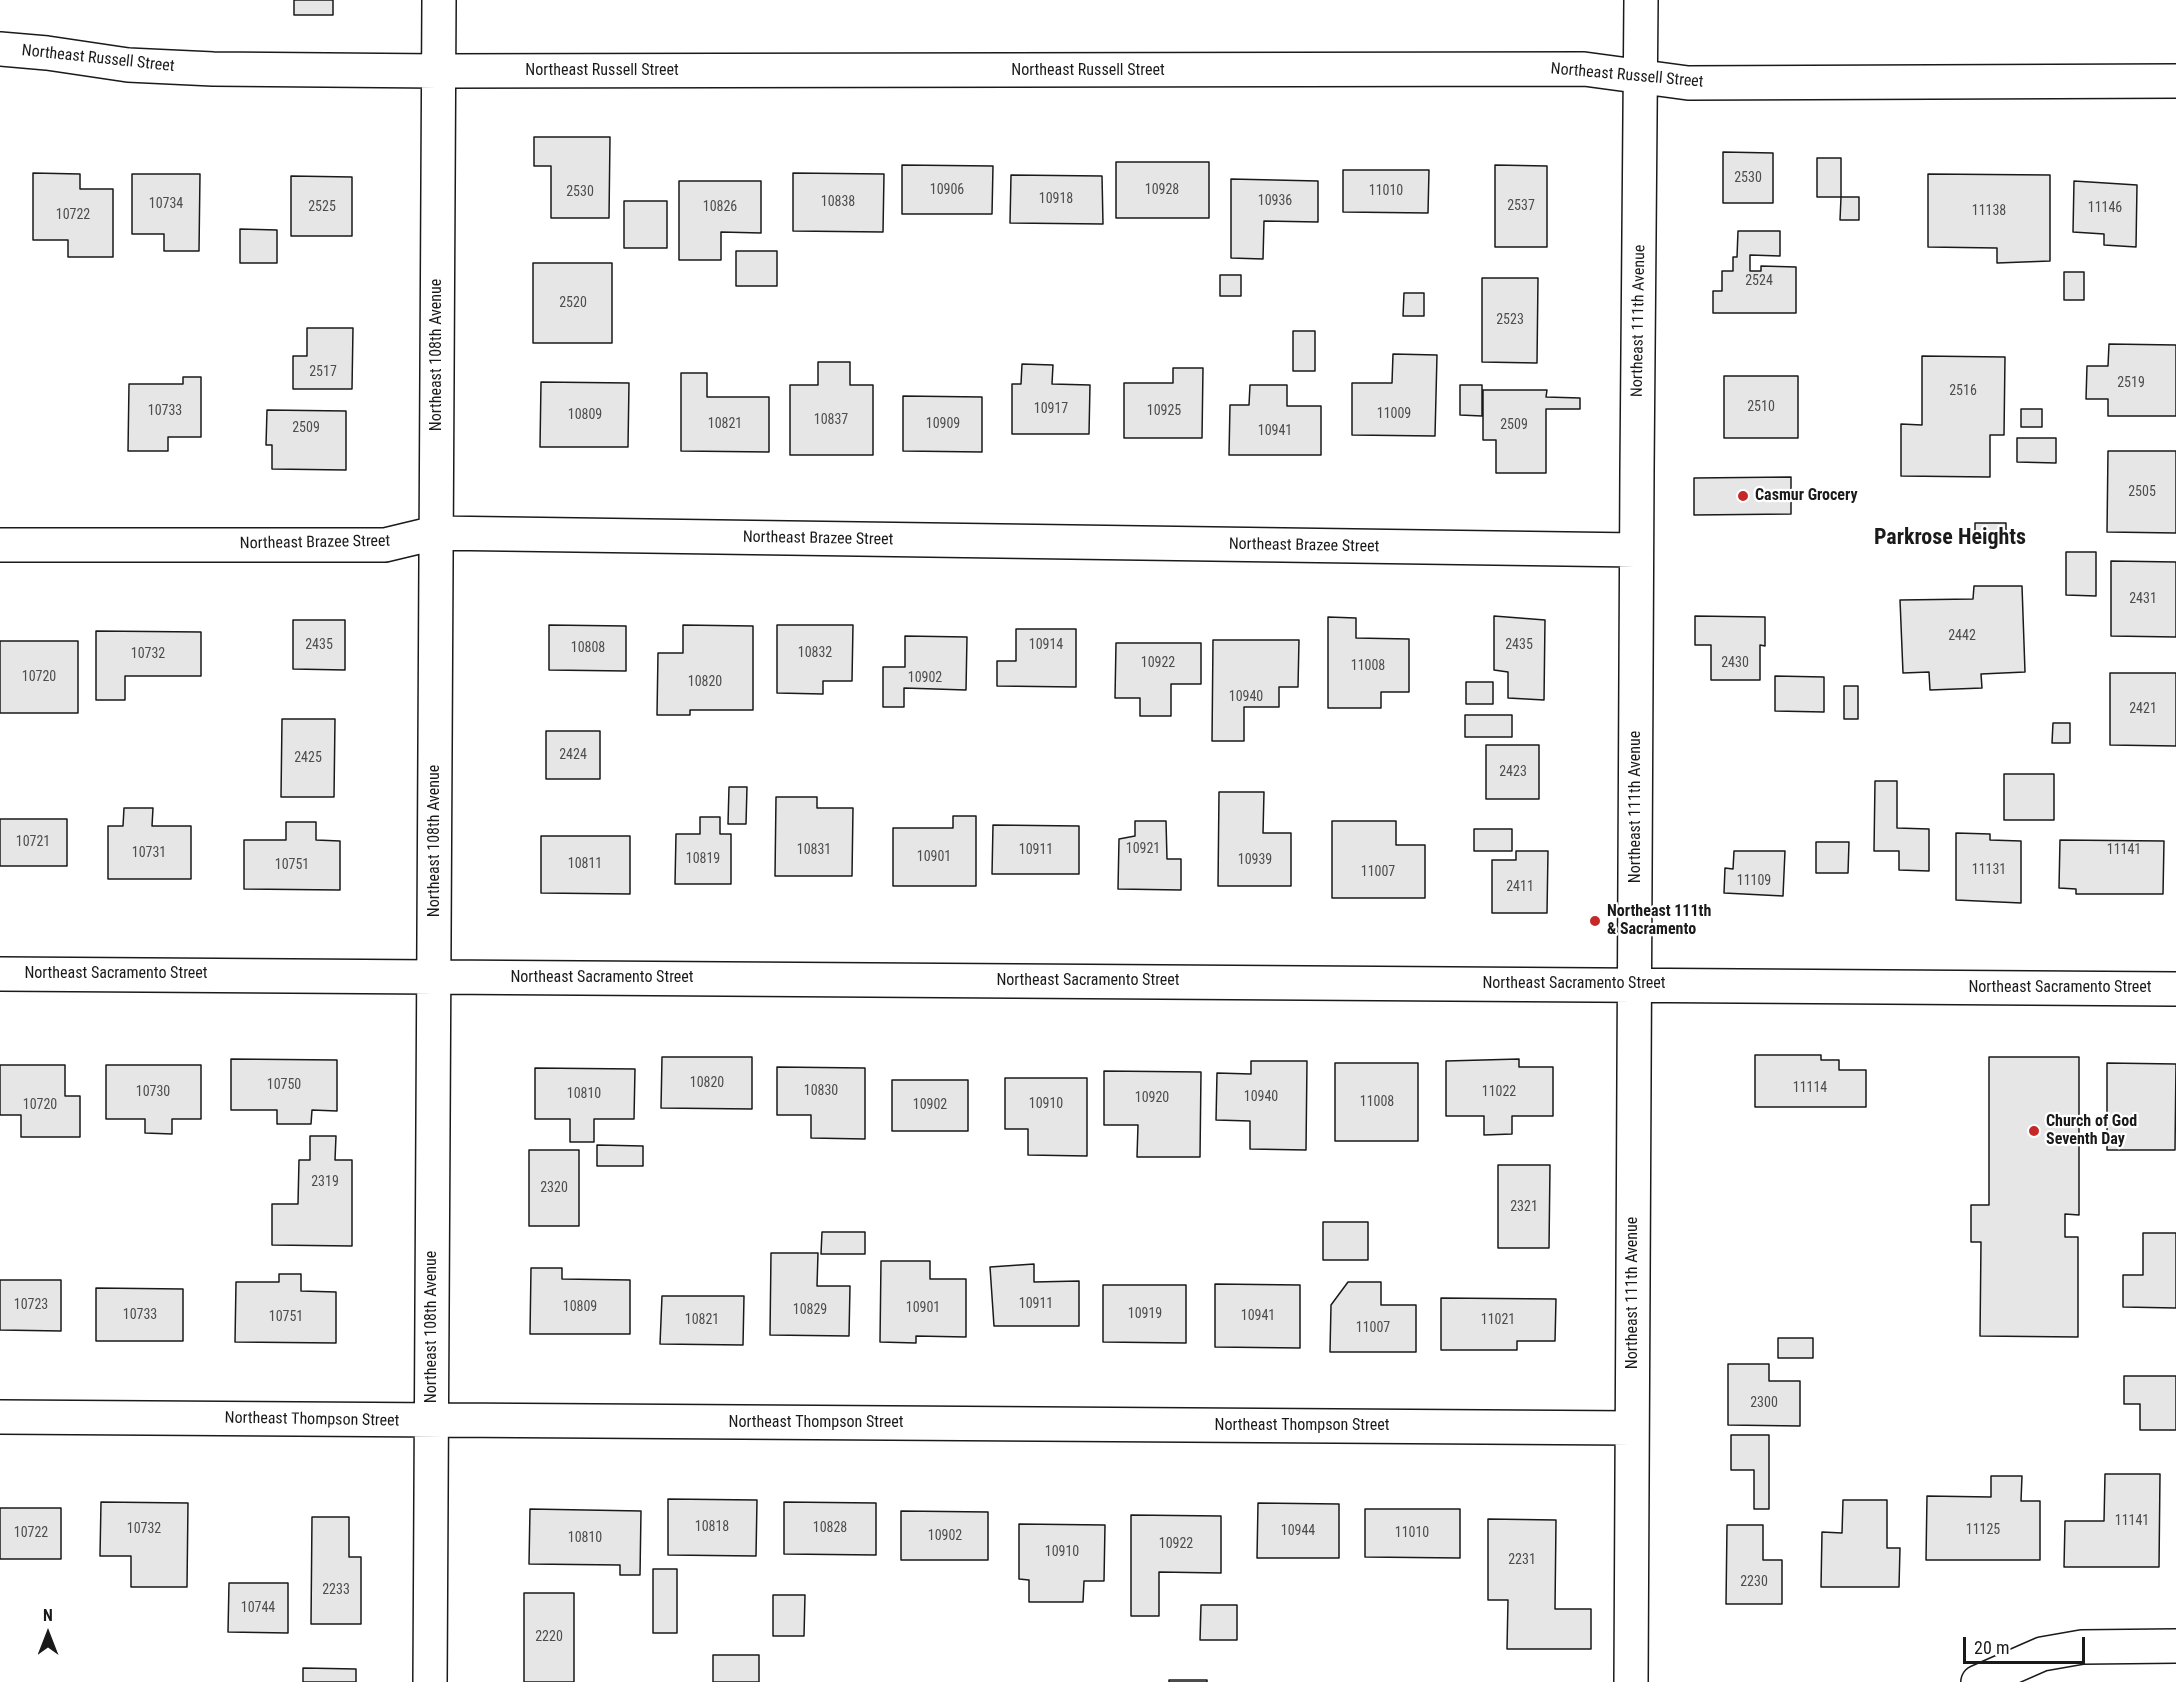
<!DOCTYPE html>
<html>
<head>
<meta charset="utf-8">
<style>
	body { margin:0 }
	#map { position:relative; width:2176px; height:1682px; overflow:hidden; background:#fff; font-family:"Roboto Condensed",sans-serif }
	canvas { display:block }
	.north { position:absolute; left:18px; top:1604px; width:60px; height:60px; -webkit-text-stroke:4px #fff; paint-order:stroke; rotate:0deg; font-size:16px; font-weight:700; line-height:24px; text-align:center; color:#1a1a1a }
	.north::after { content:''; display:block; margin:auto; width:21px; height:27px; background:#1a1a1a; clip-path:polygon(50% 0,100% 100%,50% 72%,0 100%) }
	.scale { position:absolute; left:1963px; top:1637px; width:122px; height:27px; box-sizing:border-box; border:3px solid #1a1a1a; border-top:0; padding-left:8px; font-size:18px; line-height:21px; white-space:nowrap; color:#1a1a1a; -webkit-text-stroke:4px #fff; paint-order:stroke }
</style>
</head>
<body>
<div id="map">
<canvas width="2176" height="1682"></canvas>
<div class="north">N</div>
<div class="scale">20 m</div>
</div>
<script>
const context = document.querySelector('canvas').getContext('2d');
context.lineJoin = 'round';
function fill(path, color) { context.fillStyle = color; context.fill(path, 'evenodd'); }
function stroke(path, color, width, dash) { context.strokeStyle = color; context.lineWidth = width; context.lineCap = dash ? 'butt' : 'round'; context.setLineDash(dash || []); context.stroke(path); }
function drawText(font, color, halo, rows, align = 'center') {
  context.font = font + ' "Roboto Condensed",sans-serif'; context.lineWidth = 4.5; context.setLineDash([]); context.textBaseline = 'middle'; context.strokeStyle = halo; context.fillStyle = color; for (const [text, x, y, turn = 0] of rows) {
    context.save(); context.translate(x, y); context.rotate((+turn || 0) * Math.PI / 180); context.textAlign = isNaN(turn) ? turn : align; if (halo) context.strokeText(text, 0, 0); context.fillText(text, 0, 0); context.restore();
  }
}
const building = new Path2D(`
	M294 0H333V15H294Z
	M534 137H610L609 218H551V166H534Z
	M1723 152 1773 153V203H1723Z
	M1817 158H1841V197H1817Z
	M1116 162H1209V218H1116Z
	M902 165 993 166 992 214H902Z
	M1495 165 1547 166V247H1495Z
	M1343 170H1429L1428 213 1343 212Z
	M33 173 80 174V189H113V257H68V240H33Z
	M793 173 884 174 883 232 793 231Z
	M132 174H200L199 251H164V234H132Z
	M1928 174 2050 175V261L1997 263V248L1928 247Z
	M1011 175 1102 176 1103 224 1010 223Z
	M291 176 352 177V236H291Z
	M1231 179 1318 181V222L1264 221 1263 259 1231 258Z
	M679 181H761V233L721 232V260H679Z
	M2074 181 2137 185 2136 247 2104 245V234L2073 232Z
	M1841 197H1859V220H1840Z
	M624 201H667V248H624Z
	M240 229 277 230V263H240Z
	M1738 231H1780V256L1750 255V271H1761V266L1796 267V313H1713V291H1722V271H1733V257H1737Z
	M736 251H777V286H736Z
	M533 263H612V343H533Z
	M2064 272H2084V300H2064Z
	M1220 275H1241V296H1220Z
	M1482 278H1538L1537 363 1482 362Z
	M1404 293H1424V316H1403Z
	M307 328H353L352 389H293V356H307Z
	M1293 331H1315V371H1293Z
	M2109 344 2176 345V416H2108V399H2086L2087 366H2108Z
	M1393 354 1437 355 1435 436 1352 435V383H1392Z
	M1922 356 2005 357 2004 435H1990V477L1901 476V424L1922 425Z
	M818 362H850V385H873V455H790V385H818Z
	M1022 364 1053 365 1052 384 1090 385 1089 434H1012V384H1021Z
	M1173 368H1203L1202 438H1124V383H1173Z
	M681 373H707V397H769V452L681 451Z
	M1724 376H1798V438H1724Z
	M183 377H201V437H168V451H128L129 384H183Z
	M541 382 629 383 628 447H540Z
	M1250 385H1287V406H1321V455H1229L1230 405H1249Z
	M1460 385H1482V416L1460 415Z
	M1483 390H1547L1546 397 1580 398V409H1546V473H1496V440H1483Z
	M903 396 982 397V452L903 451Z
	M2021 409H2042V427H2021Z
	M267 410 346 411V470L272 469V445H266Z
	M2017 438H2056V463L2017 462Z
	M2108 451H2176V533L2107 532Z
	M1791 477V514L1694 515V478Z
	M1975 523H2006V538H1975Z
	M2066 552H2096V596L2066 595Z
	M2111 561 2176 562V637L2111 636Z
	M1974 586H2022L2025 672 1981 674 1982 688 1930 690 1929 672 1903 673 1900 600 1973 599Z
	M1494 616 1545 620 1544 700 1508 698V672L1494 670Z
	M1695 616 1765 617V646L1760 645V680H1711V645H1695Z
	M1328 617 1356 618V638L1409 639V692H1381V708H1328Z
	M293 620H345V670L293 669Z
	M549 625 626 626V671L549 670Z
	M683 625 753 626V710H690V715H657L658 653H683Z
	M777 625H853L852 681H823V694L777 693Z
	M1016 629H1076V687L997 686V661H1016Z
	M96 631 201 632V676H125V700H96Z
	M905 636 967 637 966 690 904 688V707H883V667H905Z
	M1213 640H1299L1298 687H1279V707H1244V741H1212Z
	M0 641H78V713H0Z
	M1116 643H1201V684H1171V716H1140V698H1115Z
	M2110 673H2176V746L2110 745Z
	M1775 676 1824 677V712L1775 711Z
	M1466 682H1493V704H1466Z
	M1844 686H1858V719H1844Z
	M1465 715H1512V737H1465Z
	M282 719H335L334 797H281Z
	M2053 723H2070V743H2052Z
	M546 731H600V779H546Z
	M1486 745H1539V799H1486Z
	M2004 774H2054V820H2004Z
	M1875 781H1897V828L1929 829V871L1899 870V851H1874Z
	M729 787H747L746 824H728Z
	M1219 792H1264L1263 833H1291V886H1218Z
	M776 797H817V808H853L852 876H775Z
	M124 808H153L152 826H191V879H108V826H123Z
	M953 816H976V886H893V828H953Z
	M700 817H720V834H731V884H675L676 834H700Z
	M0 819H67V866H0Z
	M1135 821H1166L1167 859H1181V890L1118 889 1119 839 1135 836Z
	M1332 821H1396V845H1425V898H1332Z
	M286 822H316V840L340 841V890L244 889V840H286Z
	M993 825 1079 826V874H992Z
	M1474 829H1512V851H1474Z
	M1956 833 1990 834V840L2021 841V903L1956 900Z
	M541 836H630V894L541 893Z
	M2060 840 2164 841 2163 894H2076V889L2059 888Z
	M1816 842H1849L1848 873H1816Z
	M1516 851H1548L1547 913H1492V860H1516Z
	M1734 851H1785L1783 896 1724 893 1725 868 1733 869Z
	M1755 1055H1821V1060H1839V1070H1866V1107H1755Z
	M662 1057H752V1109L661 1108Z
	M1989 1057H2079V1215L2065 1214V1237H2078V1337L1980 1336 1981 1242H1971V1205H1989Z
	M231 1059 337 1060V1111L312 1110 311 1124H277V1110H231Z
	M1519 1059V1067H1553V1116H1512V1134L1484 1135V1116H1446V1061Z
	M1251 1061H1307L1306 1150 1250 1149V1121L1216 1120 1217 1073 1251 1074Z
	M1335 1063H1418V1141H1335Z
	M2107 1063 2176 1064 2175 1150H2107Z
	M0 1065H65V1096H80V1137H21V1115H0Z
	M106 1065H201V1119H172V1134L145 1133V1119H106Z
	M777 1067 865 1068V1139L811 1138V1115H777Z
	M535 1068 635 1069 634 1119H594V1142H570V1119H535Z
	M1104 1071 1201 1072 1200 1157H1137L1138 1125H1104Z
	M1005 1078H1087V1156L1028 1155V1129H1005Z
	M892 1080H968V1131H892Z
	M310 1136H336L335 1160H352V1246L272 1245V1204H298L299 1160H310Z
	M597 1145 643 1146V1166H597Z
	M529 1150H579V1226H529Z
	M1498 1165H1550L1549 1248H1498Z
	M1323 1222H1368V1260H1323Z
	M822 1232H865V1254H821Z
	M2143 1233H2176V1308L2123 1307V1275H2143Z
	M771 1253H818L817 1286H850L849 1336 770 1335Z
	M881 1261H930V1279H966V1337L916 1336V1343L880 1342Z
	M1034 1264V1282L1079 1281V1326H994L990 1267Z
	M531 1268H562V1279L630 1280V1334H530Z
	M279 1274H301V1291L336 1292V1343L235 1342 236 1282H279Z
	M0 1280H61V1331L0 1330Z
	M1348 1282H1381V1305H1416V1352H1330L1331 1305Z
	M1215 1284 1300 1285V1348L1215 1347Z
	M1103 1285H1186V1343L1103 1342Z
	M96 1288 183 1289V1341H96Z
	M662 1296H744L743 1345 660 1344Z
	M1441 1298 1556 1299 1555 1341H1517V1350H1441Z
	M1778 1338H1813V1358H1778Z
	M1728 1364H1769V1381H1800V1426L1728 1425Z
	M2124 1376H2176V1430H2140V1404H2124Z
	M1731 1435H1769V1509H1754V1470H1731Z
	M2105 1474H2160L2159 1567H2064L2065 1521H2104Z
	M1991 1476H2022L2021 1501H2040V1560H1926L1927 1496 1991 1497Z
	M668 1499 757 1500 756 1556 668 1555Z
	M1843 1500H1887V1548H1900L1899 1587H1821L1822 1532 1842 1533Z
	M101 1502 188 1503 187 1587H131V1556H100Z
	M784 1502 876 1503V1555L784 1554Z
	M1258 1503 1339 1504V1558H1257Z
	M0 1508H61V1559H0Z
	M530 1509 641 1511 640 1575H620V1565L529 1564Z
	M1365 1509H1460V1558L1365 1557Z
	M901 1511 988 1512V1560H901Z
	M1131 1515 1221 1516V1573L1159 1572V1616H1131Z
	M312 1517H349V1557H361V1624H311Z
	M1488 1519 1556 1520 1555 1609H1591V1649H1507L1508 1600H1488Z
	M1019 1524 1105 1525 1104 1581H1084L1083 1602H1029V1580L1019 1579Z
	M1727 1525H1763V1560H1782V1604H1726Z
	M653 1569H677V1633H653Z
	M229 1583H288V1633L228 1632Z
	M524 1593H574V1682H524Z
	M773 1595H805L804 1636H773Z
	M1201 1605H1237V1640H1200Z
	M713 1655H759V1682H713Z
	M303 1668 356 1669V1682H303Z
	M1169 1680H1207V1682H1169Z`);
const street = new Path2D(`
	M0 49 47 53 128 65 213 69 438 71 1584 69 1688 83 2176 81
	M0 545H385L435 533 1636 550
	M0 974 2176 989
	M0 1417 1632 1428
	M430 1682 439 0
	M1631 1682 1637 470 1641 0
	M1978 1682 2042 1654 2082 1647 2176 1646`);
const markers = [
	[1743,496,6,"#c62828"],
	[1595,921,6,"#c62828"],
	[2034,1131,6,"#c62828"]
];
const numberNames = [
	["2530",1748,178],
	["10906",947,190],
	["10928",1162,190],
	["11010",1386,191],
	["2530",580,192],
	["10918",1056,199],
	["10936",1275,201],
	["10838",838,202],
	["10734",166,204],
	["2537",1521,206],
	["2525",322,207],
	["10826",720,207],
	["11146",2105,208],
	["11138",1989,211],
	["10722",73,215],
	["2524",1759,281],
	["2520",573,303],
	["2523",1510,320],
	["2517",323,372],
	["2519",2131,383],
	["2516",1963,391],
	["2510",1761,407],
	["10917",1051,409],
	["10733",165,411],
	["10925",1164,411],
	["11009",1394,414],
	["10809",585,415],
	["10837",831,420],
	["10821",725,424],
	["10909",943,424],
	["2509",1514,425],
	["2509",306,428],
	["10941",1275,431],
	["2505",2142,492],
	["2431",2143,599],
	["2442",1962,636],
	["2435",319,645],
	["10914",1046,645],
	["2435",1519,645],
	["10808",588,648],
	["10832",815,653],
	["10732",148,654],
	["10922",1158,663],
	["2430",1735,663],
	["11008",1368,666],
	["10720",39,677],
	["10902",925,678],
	["10820",705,682],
	["10940",1246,697],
	["2421",2143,709],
	["2424",573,755],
	["2425",308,758],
	["2423",1513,772],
	["10721",33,842],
	["10921",1143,849],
	["10831",814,850],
	["10911",1036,850],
	["11141",2124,850],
	["10731",149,853],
	["10901",934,857],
	["10819",703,859],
	["10939",1255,860],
	["10811",585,864],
	["10751",292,865],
	["11131",1989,870],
	["11007",1378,872],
	["11109",1754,881],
	["2411",1520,887],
	["10820",707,1083],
	["10750",284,1085],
	["11114",1810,1088],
	["10830",821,1091],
	["10730",153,1092],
	["11022",1499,1092],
	["10810",584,1094],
	["10940",1261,1097],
	["10920",1152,1098],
	["11008",1377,1102],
	["10910",1046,1104],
	["10720",40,1105],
	["10902",930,1105],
	["2319",325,1182],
	["2320",554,1188],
	["2321",1524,1207],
	["10911",1036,1304],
	["10723",31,1305],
	["10809",580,1307],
	["10901",923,1308],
	["10829",810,1310],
	["10919",1145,1314],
	["10733",140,1315],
	["10941",1258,1316],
	["10751",286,1317],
	["10821",702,1320],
	["11021",1498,1320],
	["11007",1373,1328],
	["2300",1764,1403],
	["11141",2132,1521],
	["10818",712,1527],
	["10828",830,1528],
	["10732",144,1529],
	["11125",1983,1530],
	["10944",1298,1531],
	["10722",31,1533],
	["11010",1412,1533],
	["10902",945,1536],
	["10810",585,1538],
	["10922",1176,1544],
	["10910",1062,1552],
	["2231",1522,1560],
	["2230",1754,1582],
	["2233",336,1590],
	["10744",258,1608],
	["2220",549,1637]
];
const streetNames = [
	["Northeast Russell Street",98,59,6],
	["Northeast Russell Street",602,71],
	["Northeast Russell Street",1088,71],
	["Northeast Russell Street",1627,76,5],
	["Northeast 111th Avenue",1639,321,-89],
	["Northeast 108th Avenue",437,355,-90],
	["Northeast Brazee Street",818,539,1],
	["Northeast Brazee Street",315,543,-1],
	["Northeast Brazee Street",1304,546,1],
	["Northeast 111th Avenue",1636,807,-90],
	["Northeast 108th Avenue",435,841,-90],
	["Northeast Sacramento Street",116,974],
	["Northeast Sacramento Street",602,978],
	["Northeast Sacramento Street",1088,981],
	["Northeast Sacramento Street",1574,984],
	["Northeast Sacramento Street",2060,988],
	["Northeast 111th Avenue",1633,1293,-90],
	["Northeast 108th Avenue",432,1327,-90],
	["Northeast Thompson Street",312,1420,1],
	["Northeast Thompson Street",816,1423],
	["Northeast Thompson Street",1302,1426]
];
const poiNames = [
	["Casmur Grocery",1755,496],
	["Northeast 111th",1607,912],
	["& Sacramento",1607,930],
	["Church of God",2046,1122],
	["Seventh Day",2046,1140]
];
const districtNames = [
	["Parkrose Heights",1950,538]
];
fill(building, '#e6e6e6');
stroke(building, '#1a1a1a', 1.5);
stroke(street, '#1a1a1a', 36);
stroke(street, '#fff', 33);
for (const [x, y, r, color] of markers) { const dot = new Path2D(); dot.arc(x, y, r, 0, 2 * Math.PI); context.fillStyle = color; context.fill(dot); stroke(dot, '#fff', 2); }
drawText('14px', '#4d4d4d', null, numberNames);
drawText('16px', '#1a1a1a', '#fff', streetNames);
drawText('bold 16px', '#1a1a1a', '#fff', poiNames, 'left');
drawText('bold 22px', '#1a1a1a', '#fff', districtNames);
</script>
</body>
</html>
